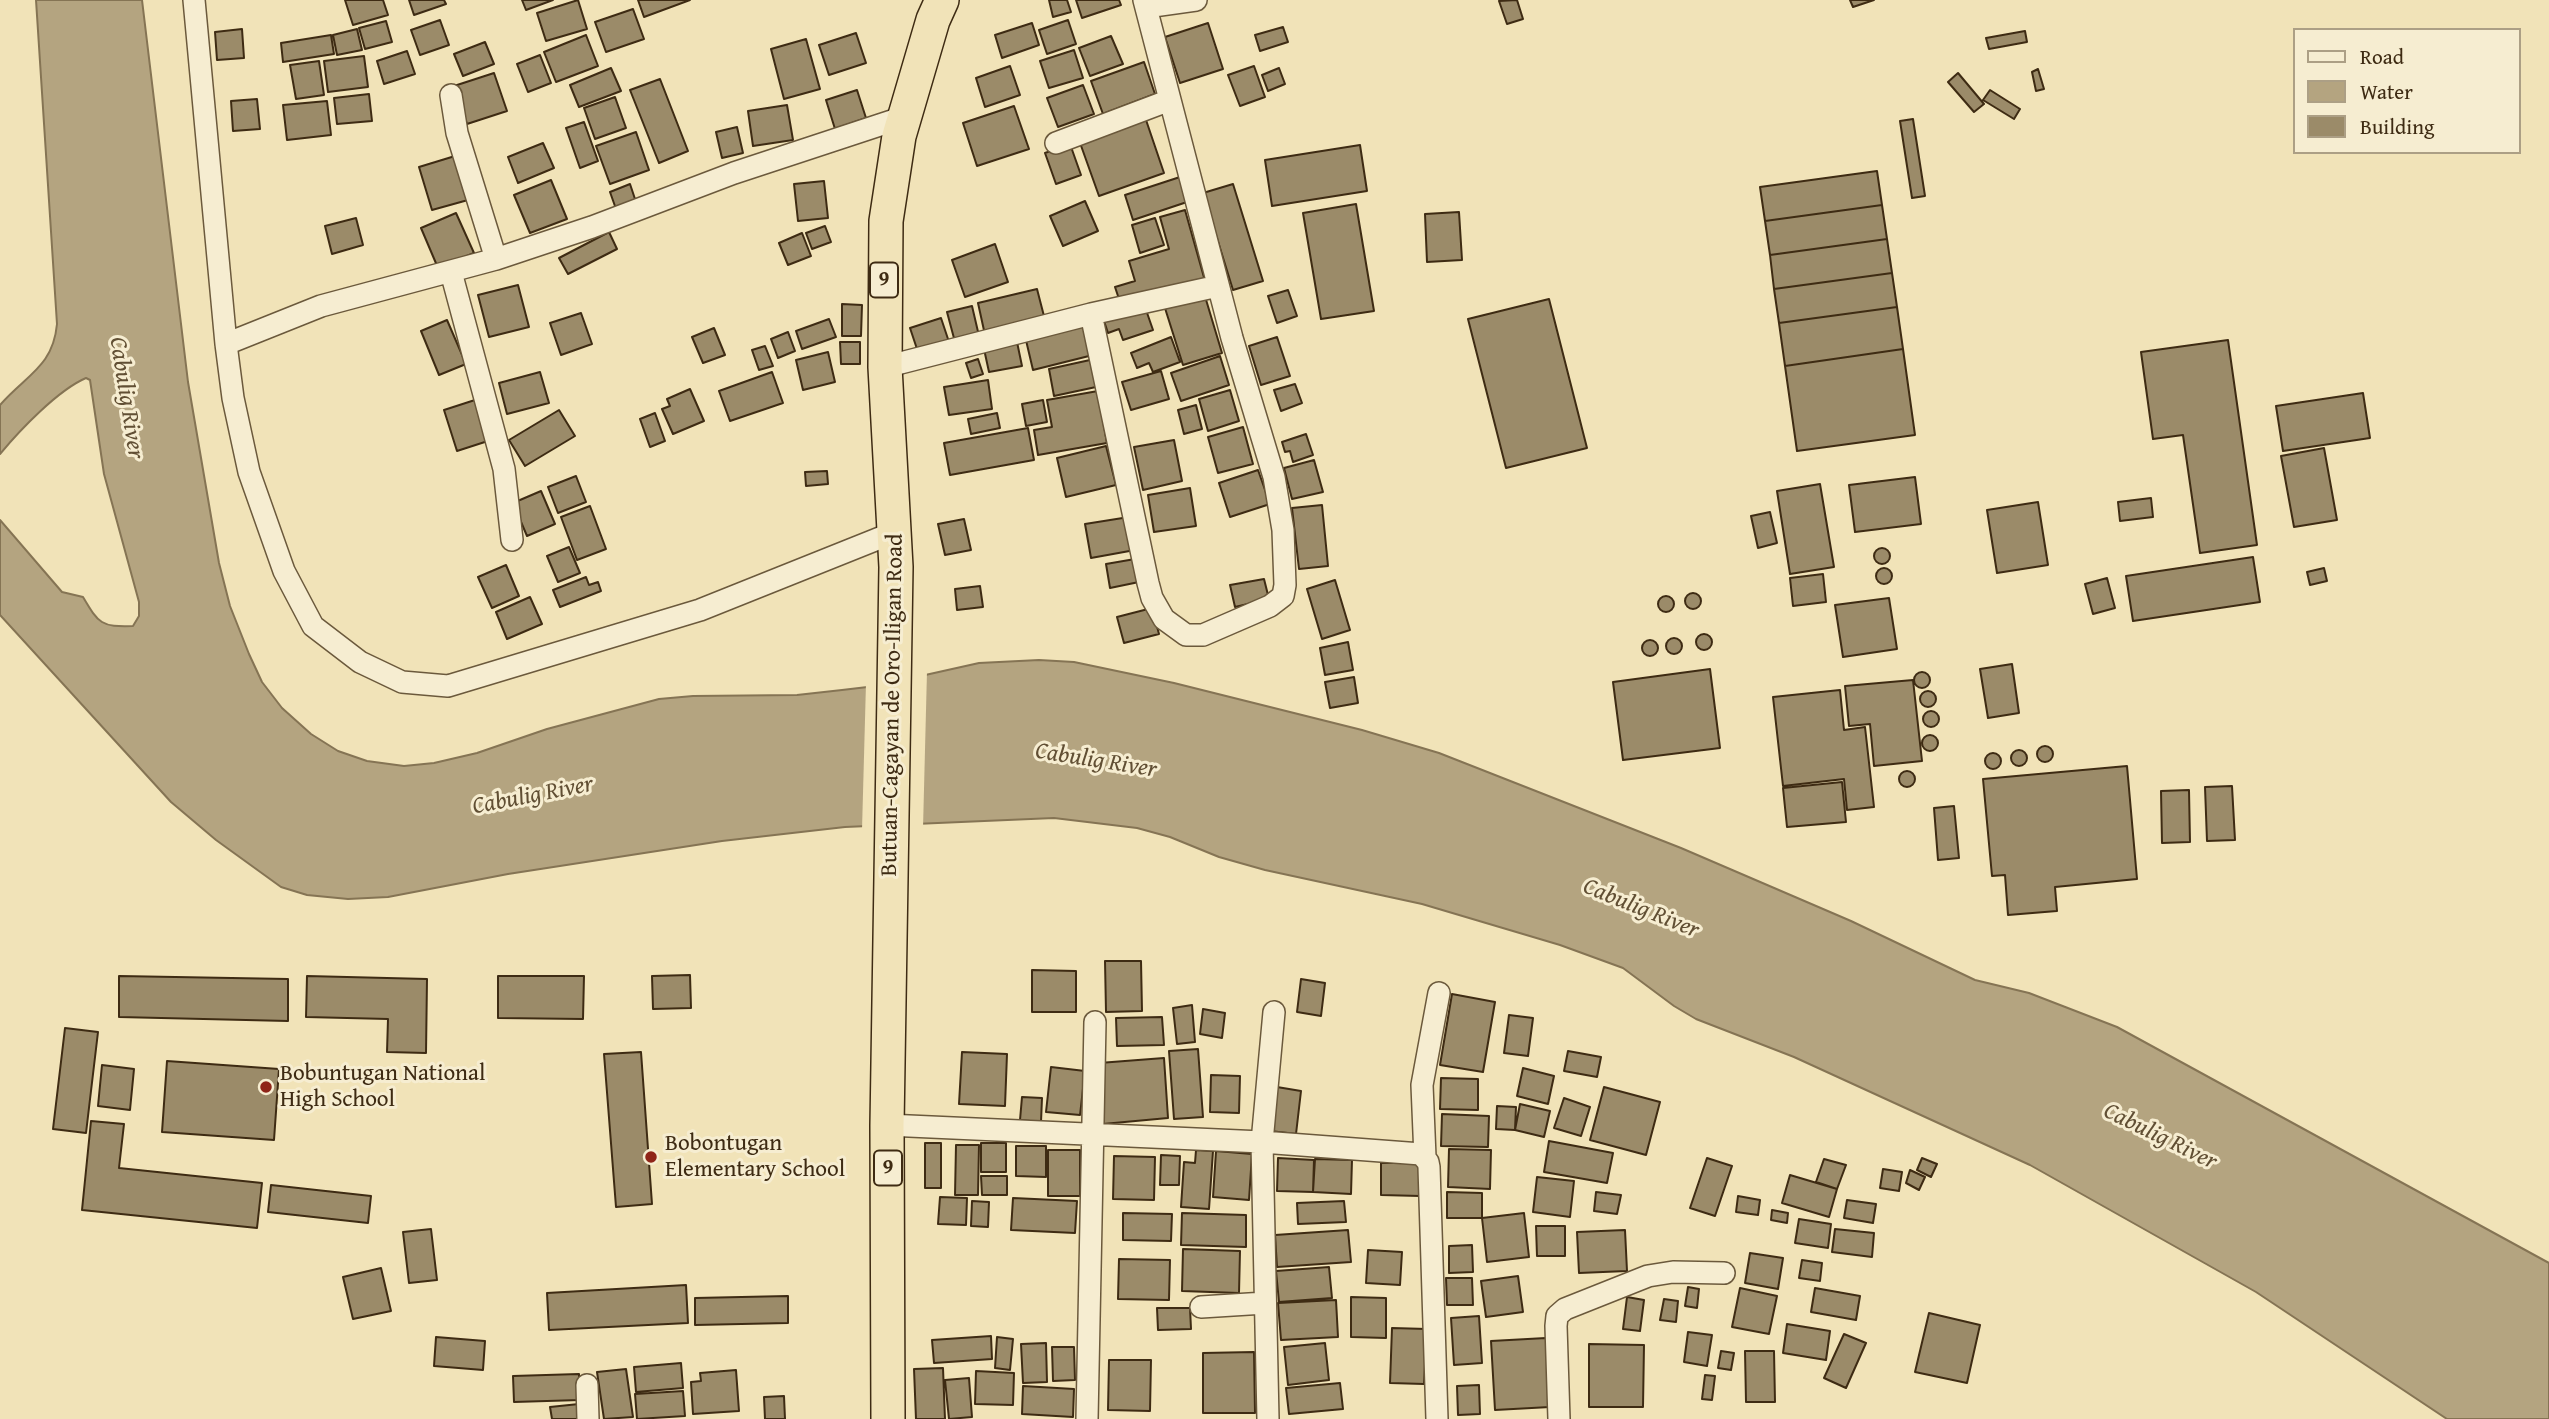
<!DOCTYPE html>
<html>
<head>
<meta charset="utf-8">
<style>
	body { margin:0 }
	#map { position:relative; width:2549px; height:1419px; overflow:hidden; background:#f1e3b8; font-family:"Gentium Book Plus",serif }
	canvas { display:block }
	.legend { position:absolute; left:2293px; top:28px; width:228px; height:126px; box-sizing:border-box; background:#f6edd1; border:2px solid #ac9f85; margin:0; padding:9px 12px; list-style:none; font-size:21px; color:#3e2b13 }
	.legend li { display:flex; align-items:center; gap:14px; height:35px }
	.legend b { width:35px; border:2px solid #ac9f85 }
</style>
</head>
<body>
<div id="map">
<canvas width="2549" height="1419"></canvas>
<ul class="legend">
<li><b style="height:9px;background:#f6edd1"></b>Road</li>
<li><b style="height:19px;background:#b4a480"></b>Water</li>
<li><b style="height:19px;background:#9b8b69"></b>Building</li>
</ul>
</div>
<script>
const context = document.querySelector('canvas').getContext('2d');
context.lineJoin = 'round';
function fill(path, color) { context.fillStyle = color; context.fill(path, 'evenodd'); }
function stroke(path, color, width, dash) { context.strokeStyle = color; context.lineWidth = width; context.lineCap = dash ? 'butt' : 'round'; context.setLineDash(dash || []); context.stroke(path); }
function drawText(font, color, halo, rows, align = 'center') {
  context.font = font + ' "Gentium Book Plus",serif'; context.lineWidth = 6; context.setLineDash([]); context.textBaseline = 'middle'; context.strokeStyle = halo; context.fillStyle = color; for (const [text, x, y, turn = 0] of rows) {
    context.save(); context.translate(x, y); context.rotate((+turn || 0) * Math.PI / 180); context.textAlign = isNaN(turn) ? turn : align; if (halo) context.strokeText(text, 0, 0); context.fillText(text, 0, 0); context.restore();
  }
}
const water = new Path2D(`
	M36 0H142L188 382 219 563 230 606 249 654 262 682 282 708 311 734 338 751 367 761 404 766 434 763 477 753 547 729 659 699 693 696 797 695 842 690 876 686 979 663 1039 660 1074 662 1174 683 1362 730 1439 753 1681 848 1851 921 1975 980 2029 993 2117 1027 2549 1263V1419H2447L2256 1292 2030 1165 1794 1057 1696 1019 1674 1006 1623 968 1560 945 1422 904 1265 870 1219 857 1170 837 1137 828 1054 818 845 827 722 841 508 874 388 897 348 899 307 895 281 887 216 840 171 802 0 615V520L62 592 83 597C99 624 101 627 133 626L139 616V602L104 474 90 380 86 378C58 390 20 430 0 454V405C26 375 53 367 57 324Z`);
const pier = new Path2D(`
	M927 671 923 828 862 830 866 683Z`);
const building = new Path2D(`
	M345 0H383L388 15 353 25Z
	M409 0H444L446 4 414 15Z
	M522 0H553L526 10Z
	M578 0 587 29 546 41 537 13Z
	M638 0H690L644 17Z
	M1049 0H1067L1071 12 1053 17Z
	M1076 0H1119L1121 5 1082 18Z
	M1517 0 1523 19 1507 24 1499 1Z
	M1850 0H1874L1853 7Z
	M633 9 644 39 606 52 595 22Z
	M440 20 449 45 420 55 411 30Z
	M1068 20 1076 44 1047 54 1039 30Z
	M386 21 392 42 365 49 359 28Z
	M1032 23 1039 45 1002 58 995 35Z
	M1208 23 1223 69 1180 83 1165 37Z
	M1283 27 1288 42 1260 51 1255 35Z
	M242 29 244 58 217 60 215 32Z
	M357 29 362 50 337 55 333 35Z
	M2025 31 2027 42 1989 49 1986 38Z
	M856 33 866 63 829 75 819 45Z
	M331 35 334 54 283 62 281 43Z
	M586 35 598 66 556 82 544 52Z
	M1111 36 1123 64 1090 76 1079 48Z
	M806 39 820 89 784 99 771 49Z
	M485 42 494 64 463 76 454 54Z
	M1074 50 1083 78 1049 88 1040 61Z
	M407 51 415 74 384 84 377 61Z
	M540 55 551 83 528 92 517 64Z
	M364 56 368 87 328 92 324 61Z
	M319 61 324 95 296 99 290 65Z
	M1144 62 1155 94 1103 114 1091 81Z
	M1010 66 1020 95 985 107 976 78Z
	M1254 66 1265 97 1240 106 1228 75Z
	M611 68 621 91 579 107 570 85Z
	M1279 68 1285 84 1268 91 1262 75Z
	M2038 69 2044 89 2036 91 2032 72Z
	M494 73 507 111 467 124 454 86Z
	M1958 73 1984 104 1974 112 1948 82Z
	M660 79 688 151 659 163 630 90Z
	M1083 85 1094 114 1058 127 1047 98Z
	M857 90 866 118 835 129 826 100Z
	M1990 90 2020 109 2014 119 1983 100Z
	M369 94 372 121 337 124 334 98Z
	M615 97 626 128 595 139 584 108Z
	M257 99 260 129 233 131 231 101Z
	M327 101 331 135 287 140 283 105Z
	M787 105 793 140 753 146 748 111Z
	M1014 106 1029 149 977 166 963 123Z
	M1145 117 1164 173 1099 196 1079 140Z
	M1913 119 1925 196 1912 198 1900 121Z
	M584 122 598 161 580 168 566 128Z
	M737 127 743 153 722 158 716 132Z
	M636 132 649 170 610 184 596 146Z
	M543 143 554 168 518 183 508 157Z
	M1070 144 1081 175 1056 184 1045 153Z
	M1360 145 1367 191 1272 206 1265 160Z
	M455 156 468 200 432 210 419 167Z
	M1877 171 1882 205 1765 221 1760 187Z
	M1180 177 1187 202 1133 220 1125 195Z
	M551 180 567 219 530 233 514 195Z
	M824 181 828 218 798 221 794 184Z
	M630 184 636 202 616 209 610 192Z
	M1233 184 1263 281 1233 290 1203 193Z
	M1085 201 1098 231 1063 246 1050 216Z
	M1356 204 1374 311 1321 319 1303 213Z
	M1882 205 1887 239 1770 255 1765 221Z
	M1185 210 1205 281 1121 305 1115 287 1135 281 1129 261 1169 249 1160 217Z
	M1459 212 1462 260 1427 262 1425 214Z
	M456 213 474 253 438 268 421 228Z
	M356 218 363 245 332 254 325 226Z
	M1155 218 1164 245 1140 253 1132 225Z
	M825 226 831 242 812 249 806 233Z
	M609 232 617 249 568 274 559 258Z
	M802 233 811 256 788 265 779 243Z
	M1887 239 1892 273 1774 289 1770 255Z
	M995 244 1008 282 965 297 952 260Z
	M1892 273 1897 307 1779 323 1774 289Z
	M518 285 529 327 489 337 478 295Z
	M1037 289 1045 320 985 335 978 303Z
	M1288 290 1297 316 1277 323 1268 296Z
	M1204 293 1222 353 1183 365 1164 305Z
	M1549 299 1587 448 1506 468 1468 319Z
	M842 304 862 305 861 336H842Z
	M972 306 979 336 955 342 947 312Z
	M1145 307 1153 330 1123 340 1119 329 1108 333 1104 321Z
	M1897 307 1903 349 1785 366 1779 323Z
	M581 313 592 344 561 355 550 323Z
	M941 318 950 345 919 355 910 328Z
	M829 319 836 337 802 349 796 331Z
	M447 320 466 364 439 375 421 331Z
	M1084 321 1093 355 1033 370 1025 336Z
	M714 328 725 355 703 363 692 337Z
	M788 332 795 351 778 358 771 339Z
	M1171 337 1180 362 1153 372 1149 363 1137 368 1131 353Z
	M1277 337 1290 376 1261 385 1249 346Z
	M2228 340 2257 545 2200 553 2183 435 2153 439 2141 352Z
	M840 342H860V364H841Z
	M1017 342 1022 366 989 372 984 349Z
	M765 346 773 366 759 370 752 350Z
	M1903 349 1915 435 1797 451 1785 366Z
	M828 352 835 382 803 390 796 360Z
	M1220 356 1229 385 1181 401 1171 373Z
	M978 359 983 374 971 378 966 363Z
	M1090 360 1096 387 1054 396 1049 369Z
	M1161 371 1169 399 1131 410 1122 382Z
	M540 372 549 403 507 414 499 383Z
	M772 372 783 403 730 421 719 391Z
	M988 380 992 409 949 415 944 387Z
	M1295 384 1302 403 1281 411 1274 390Z
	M690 389 704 421 673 434 662 409 670 406 667 399Z
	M1230 390 1239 421 1208 431 1199 399Z
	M1098 391 1107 443 1038 455 1034 430 1052 427 1047 400Z
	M2363 393 2370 438 2283 451 2276 406Z
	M478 399 491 440 457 451 444 410Z
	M1043 400 1047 422 1026 426 1022 404Z
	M1196 405 1202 429 1184 434 1178 410Z
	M559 410 575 436 525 466 509 440Z
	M655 413 665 441 650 447 640 419Z
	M997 413 1000 428 971 434 968 419Z
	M1243 427 1253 464 1218 473 1208 437Z
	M1028 428 1034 460 950 475 944 443Z
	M1306 434 1313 455 1293 462 1290 451 1285 452 1282 442Z
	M1174 440 1182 481 1143 490 1134 447Z
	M1106 446 1116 485 1066 497 1057 458Z
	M2324 448 2337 520 2294 527 2281 456Z
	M1314 460 1323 492 1292 499 1284 468Z
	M1258 470 1270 504 1230 517 1219 483Z
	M827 471 828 484 806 486 805 472Z
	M576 476 586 502 558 513 548 487Z
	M1915 477 1921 524 1855 532 1849 485Z
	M1820 484 1834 567 1790 574 1777 491Z
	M1190 488 1196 526 1154 532 1148 495Z
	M541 491 555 524 527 536 513 503Z
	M2151 498 2153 517 2120 521 2118 502Z
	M2038 502 2048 565 1997 573 1987 510Z
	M1322 505 1328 566 1299 569 1292 508Z
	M590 506 606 549 577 560 561 517Z
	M1770 512 1777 543 1758 548 1751 516Z
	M1129 517 1135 550 1091 558 1085 524Z
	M964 519 971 550 945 555 938 524Z
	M569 547 580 573 558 582 547 556Z
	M1874 556a8 8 0 1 1 16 0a8 8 0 1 1-16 0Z
	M2253 557 2260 602 2133 621 2126 576Z
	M1135 559 1139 582 1110 588 1106 564Z
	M506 565 519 596 492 608 478 577Z
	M1876 576a8 8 0 1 1 16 0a8 8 0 1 1-16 0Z
	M2324 568 2327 581 2310 585 2307 572Z
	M1823 574 1826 602 1793 606 1790 578Z
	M586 577 589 585 598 582 601 591 560 607 553 590Z
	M2107 578 2115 608 2093 614 2085 584Z
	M1264 579 1269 599 1235 607 1230 585Z
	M1335 580 1350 630 1322 639 1307 589Z
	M980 586 983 607 957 610 955 589Z
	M1685 601a8 8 0 1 1 16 0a8 8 0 1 1-16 0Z
	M1658 604a8 8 0 1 1 16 0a8 8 0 1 1-16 0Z
	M530 597 542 624 507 639 496 612Z
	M1889 598 1897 649 1843 657 1835 605Z
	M1152 608 1159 634 1124 643 1117 617Z
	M1696 642a8 8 0 1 1 16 0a8 8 0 1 1-16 0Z
	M1666 646a8 8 0 1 1 16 0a8 8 0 1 1-16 0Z
	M1642 648a8 8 0 1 1 16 0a8 8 0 1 1-16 0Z
	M1348 642 1353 670 1325 675 1320 648Z
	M2012 664 2019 713 1988 718 1980 669Z
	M1710 669 1720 748 1623 760 1613 682Z
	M1914 680a8 8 0 1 1 16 0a8 8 0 1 1-16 0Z
	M1354 677 1358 703 1330 708 1325 682Z
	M1913 680 1922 761 1874 766 1870 724 1849 726 1845 686Z
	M1840 690 1844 730 1865 727 1874 807 1847 810 1844 779 1783 786 1773 697Z
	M1920 699a8 8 0 1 1 16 0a8 8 0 1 1-16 0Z
	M1923 719a8 8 0 1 1 16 0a8 8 0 1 1-16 0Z
	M1922 743a8 8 0 1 1 16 0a8 8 0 1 1-16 0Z
	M2037 754a8 8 0 1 1 16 0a8 8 0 1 1-16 0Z
	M2011 758a8 8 0 1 1 16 0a8 8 0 1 1-16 0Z
	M1985 761a8 8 0 1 1 16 0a8 8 0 1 1-16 0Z
	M2127 766 2137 879 2055 887 2057 911 2008 915 2005 875 1992 876 1983 779Z
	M1899 779a8 8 0 1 1 16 0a8 8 0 1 1-16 0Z
	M1842 782 1846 822 1787 827 1783 788Z
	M2232 786 2235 840 2207 841 2205 787Z
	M2189 790 2190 842 2162 843 2161 791Z
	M1954 806 1959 858 1938 860 1934 808Z
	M1105 961H1141L1142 1011 1106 1012Z
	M1032 970 1076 971V1012H1032Z
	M690 975 691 1008 653 1009 652 976Z
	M119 976 288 979V1021L119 1017Z
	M307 976 427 979 426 1053 387 1052 388 1019 306 1017Z
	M498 976H584L583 1019 498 1018Z
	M1301 979 1325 983 1321 1016 1297 1012Z
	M1452 994 1495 1002 1483 1072 1440 1065Z
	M1192 1005 1195 1042 1177 1044 1173 1008Z
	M1203 1009 1225 1013 1222 1038 1200 1034Z
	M1509 1015 1533 1018 1528 1056 1504 1053Z
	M1162 1017 1164 1045 1117 1046 1116 1018Z
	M65 1028 98 1032 86 1133 53 1129Z
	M1198 1049 1203 1117 1174 1119 1169 1051Z
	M1568 1051 1601 1057 1597 1077 1564 1071Z
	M641 1052 652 1204 616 1207 604 1054Z
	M962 1052 1007 1054 1005 1106 959 1104Z
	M1164 1058 1168 1118 1103 1124 1099 1063Z
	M167 1061 279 1069 274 1140 162 1132Z
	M102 1065 134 1069 130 1110 98 1106Z
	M1051 1067 1085 1071 1080 1115 1046 1112Z
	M1523 1068 1554 1076 1548 1104 1517 1096Z
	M1211 1075 1240 1076 1239 1113 1210 1112Z
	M1441 1078 1478 1079V1110L1440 1109Z
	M1277 1087 1301 1091 1296 1134 1270 1131Z
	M1604 1087 1660 1102 1646 1155 1590 1140Z
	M1022 1097 1042 1098 1041 1122 1020 1120Z
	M1564 1098 1590 1107 1581 1136 1554 1128Z
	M1520 1104 1550 1111 1544 1137 1515 1130Z
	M1497 1106 1516 1107 1515 1130 1496 1129Z
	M1442 1114 1489 1116 1488 1147 1441 1146Z
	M91 1121 124 1124 119 1168 262 1183 257 1228 82 1210Z
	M1549 1141 1613 1153 1607 1183 1544 1172Z
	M925 1143H941V1188H925Z
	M981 1143H1006V1172H981Z
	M956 1145H979L978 1195H955Z
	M1016 1146H1046V1177L1016 1176Z
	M1449 1149 1491 1150 1490 1189 1448 1187Z
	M1048 1150H1080V1196H1048Z
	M1196 1150 1213 1151 1209 1209 1181 1207 1184 1162 1195 1163Z
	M1216 1151 1252 1154 1249 1200 1213 1197Z
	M1161 1155 1180 1156 1179 1185H1160Z
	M1114 1156 1155 1157 1154 1200 1113 1199Z
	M1278 1158 1314 1160 1313 1192 1277 1191Z
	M1707 1158 1732 1166 1715 1216 1690 1208Z
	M1922 1158 1937 1164 1931 1177 1917 1170Z
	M1315 1159 1352 1160 1351 1194 1313 1192Z
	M1824 1159 1846 1165 1837 1189 1816 1182Z
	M1381 1163H1420V1196L1381 1195Z
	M1883 1169 1902 1172 1899 1191 1880 1188Z
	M1910 1170 1925 1177 1919 1190 1906 1183Z
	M1790 1175 1837 1189 1829 1217 1782 1203Z
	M981 1176H1007V1195H982Z
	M1537 1177 1574 1181 1570 1217 1533 1212Z
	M271 1185 371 1196 368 1223 268 1212Z
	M1447 1192 1482 1193V1218H1447Z
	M1596 1192 1621 1195 1617 1214 1594 1211Z
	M1738 1196 1760 1200 1758 1215 1736 1212Z
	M940 1197 967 1198 966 1225 938 1224Z
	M1013 1198 1077 1201 1075 1233 1011 1230Z
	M1847 1200 1876 1204 1873 1223 1844 1218Z
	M972 1201 989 1202 988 1227 971 1226Z
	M1344 1201 1346 1222 1298 1224 1297 1203Z
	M1772 1210 1788 1213 1787 1223 1771 1220Z
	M1123 1213 1172 1214 1171 1241 1123 1240Z
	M1182 1213 1246 1215V1247L1181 1245Z
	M1524 1213 1529 1257 1487 1262 1482 1218Z
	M1799 1219 1831 1224 1828 1248 1795 1243Z
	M1536 1226H1565V1256H1537Z
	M431 1229 437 1280 409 1283 403 1232Z
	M1835 1229 1874 1233 1872 1257 1832 1252Z
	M1348 1230 1351 1262 1277 1267 1275 1235Z
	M1625 1230 1627 1271 1579 1273 1577 1232Z
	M1472 1245 1473 1272 1449 1273V1246Z
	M1183 1249 1240 1251 1239 1293 1182 1291Z
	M1368 1250 1402 1252 1400 1285 1366 1283Z
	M1750 1253 1783 1258 1778 1289 1745 1283Z
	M1119 1259 1170 1260 1169 1300 1118 1299Z
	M1802 1260 1822 1263 1820 1281 1799 1278Z
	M1329 1267 1332 1298 1279 1302 1276 1271Z
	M381 1268 391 1311 353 1319 343 1277Z
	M1518 1276 1523 1312 1486 1317 1481 1281Z
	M1446 1278H1472L1473 1305H1447Z
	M686 1285 688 1323 549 1330 547 1293Z
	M1688 1287 1699 1289 1697 1308 1685 1306Z
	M1740 1288 1777 1296 1769 1334 1732 1327Z
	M1815 1288 1860 1296 1856 1320 1811 1312Z
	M788 1296V1323L695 1325V1298Z
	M1351 1297 1386 1298V1338L1351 1337Z
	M1627 1297 1644 1300 1640 1331 1623 1329Z
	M1664 1299 1678 1301 1676 1322 1660 1320Z
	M1336 1300 1338 1337 1281 1340 1278 1303Z
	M1157 1308H1190L1191 1329 1158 1330Z
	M1929 1313 1980 1325 1967 1383 1915 1372Z
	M1479 1316 1482 1363 1454 1365 1451 1318Z
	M1787 1324 1830 1331 1826 1360 1783 1353Z
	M1392 1328 1427 1329 1424 1384 1390 1383Z
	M1688 1332 1712 1335 1707 1366 1684 1362Z
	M1844 1334 1866 1343 1846 1388 1824 1378Z
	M991 1336 992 1359 934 1363 932 1340Z
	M436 1337 485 1341 483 1370 434 1366Z
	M997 1337 1013 1339 1010 1370 995 1368Z
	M1546 1338 1550 1407 1495 1410 1491 1341Z
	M1046 1343 1047 1382 1023 1383 1021 1344Z
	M1325 1343 1329 1380 1288 1385 1284 1347Z
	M1589 1344 1644 1345 1643 1407H1589Z
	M1052 1347H1074L1075 1380 1053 1381Z
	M1721 1351 1734 1353 1731 1370 1718 1368Z
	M1745 1351H1774L1775 1402H1746Z
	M1254 1352 1255 1413H1203V1353Z
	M1109 1360H1151L1150 1411 1108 1410Z
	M681 1363 683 1388 636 1392 634 1367Z
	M943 1368 945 1419H916L914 1369Z
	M626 1369 633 1417 604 1419 597 1372Z
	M736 1370 739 1411 693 1414 691 1382 701 1381 700 1373Z
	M976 1371 1014 1373 1013 1405 975 1404Z
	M579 1374 580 1400 514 1402 513 1376Z
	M1705 1375 1715 1376 1712 1400 1702 1399Z
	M969 1378 972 1417 949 1419 945 1380Z
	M1340 1383 1343 1409 1289 1414 1286 1388Z
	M1479 1385 1480 1414 1458 1415 1457 1386Z
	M1023 1386 1074 1389 1073 1417 1022 1414Z
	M683 1391 685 1416 637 1419 635 1394Z
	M784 1396 785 1419H765L764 1397Z
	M579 1404 581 1419H552L550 1407Z`);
const minor = new Path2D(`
	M194 0 226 344 233 398 249 472 284 571 313 626 360 662 402 682 448 686 700 610 895 532
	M1146 7 1196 0
	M451 95 457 133 496 259
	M1056 143 1170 100
	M451 272 504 469 512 540
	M1091 314 1148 583 1152 598 1164 619 1186 635H1203L1270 606 1283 596 1285 585 1283 530 1274 477 1232 338 1144 0
	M226 344 321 306 496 259 592 227 734 173 904 117
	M885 367 1091 314 1218 286
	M887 1125 1262 1142 1421 1154 1428 1162 1429 1167 1437 1419
	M1425 1157 1422 1085 1439 993
	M1201 1307 1265 1303
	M587 1385 588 1419
	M1087 1419 1095 1022
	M1268 1419 1262 1142 1274 1012
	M1559 1419 1556 1326 1557 1316 1565 1309 1648 1276 1673 1272 1724 1273`);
const trunk = new Path2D(`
	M888 1419 887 1125 896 567 885 367 886 221 899 136 933 20 942 0`);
const markers = [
	[266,1087,7,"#8f2418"],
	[651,1157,7,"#8f2418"]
];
const shields = [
	[884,280,28],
	[888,1168,28]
];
const shieldNames = [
	["9",884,280],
	["9",888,1168]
];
const streetNames = [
	["Butuan-Cagayan de Oro-Iligan Road",893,705,-89]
];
const poiNames = [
	["Bobuntugan National",280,1074],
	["High School",280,1100],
	["Bobontugan",665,1144],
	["Elementary School",665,1170]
];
const waterNames = [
	["Cabulig River",126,398,81],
	["Cabulig River",1096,761,9],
	["Cabulig River",533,796,-11],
	["Cabulig River",1641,909,22],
	["Cabulig River",2160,1137,26]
];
fill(water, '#b4a480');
stroke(water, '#857454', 2);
fill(pier, '#f1e3b8');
fill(building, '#9b8b69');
stroke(building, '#3e2b13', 2);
stroke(minor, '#6b593c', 24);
stroke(trunk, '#3e2b13', 36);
stroke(minor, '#f6edd1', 21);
stroke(trunk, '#f1e3b8', 33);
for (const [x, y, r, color] of markers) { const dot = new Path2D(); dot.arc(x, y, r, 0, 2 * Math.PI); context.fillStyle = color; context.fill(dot); stroke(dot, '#f6edd1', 2.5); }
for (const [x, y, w] of shields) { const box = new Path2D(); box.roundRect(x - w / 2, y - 17.5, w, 35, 5); context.fillStyle = '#f6edd1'; context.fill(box); stroke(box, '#3e2b13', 2); }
drawText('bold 21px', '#3e2b13', null, shieldNames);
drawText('23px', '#3e2b13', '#f6edd1', streetNames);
drawText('23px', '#3e2b13', '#f6edd1', poiNames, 'left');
drawText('italic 24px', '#614f34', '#f6edd1', waterNames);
</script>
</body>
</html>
